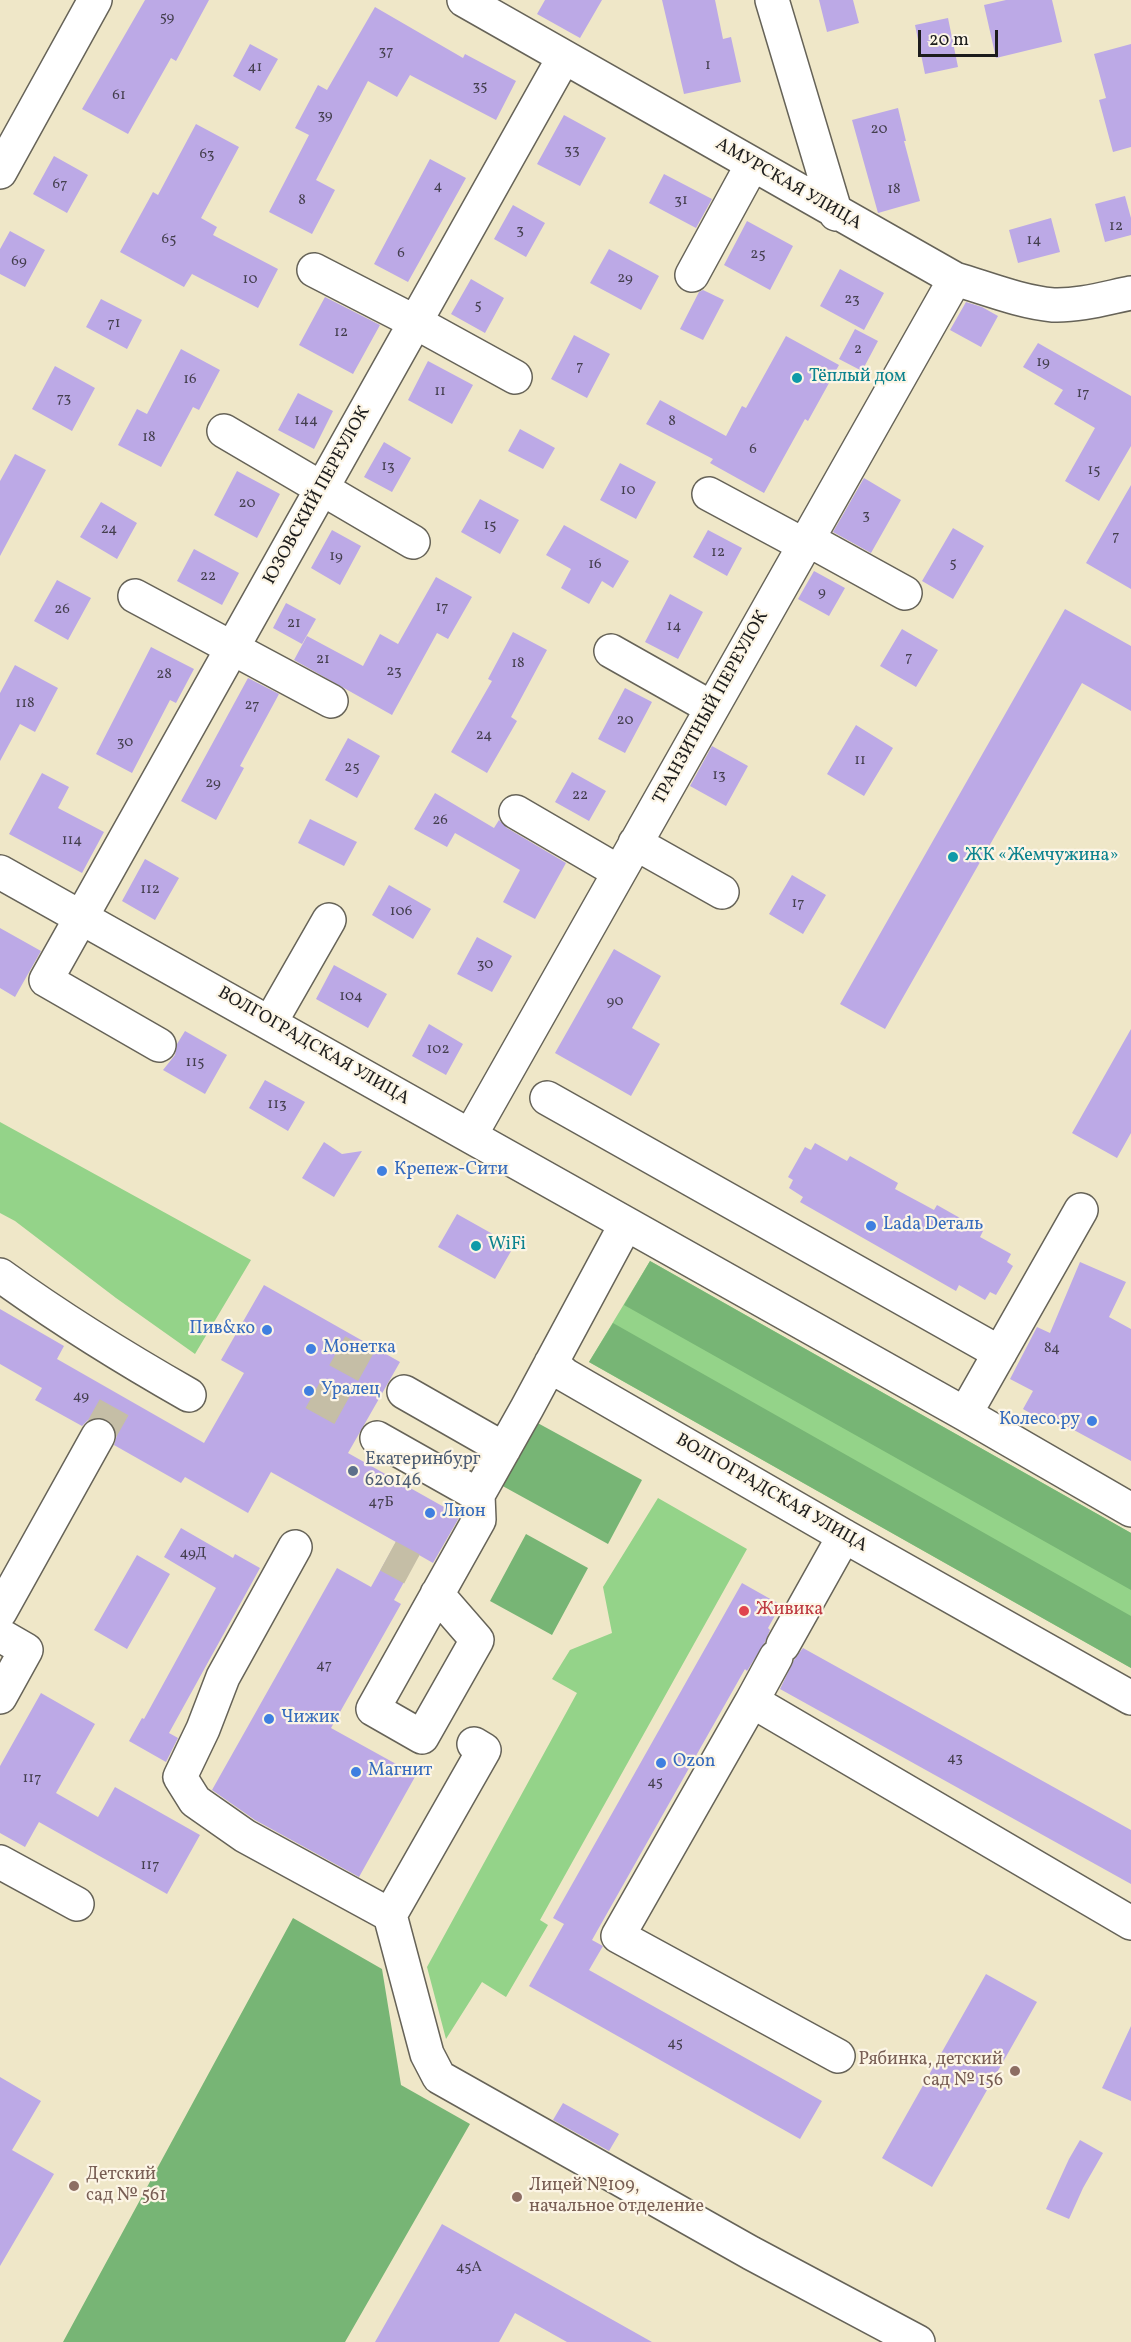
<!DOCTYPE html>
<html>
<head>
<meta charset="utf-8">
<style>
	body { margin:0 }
	#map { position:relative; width:1131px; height:2342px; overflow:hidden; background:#efe7c8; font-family:Vollkorn,serif }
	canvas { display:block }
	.scale { position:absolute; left:918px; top:30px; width:80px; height:27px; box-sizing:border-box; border:3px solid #1c1c1c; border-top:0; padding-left:8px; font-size:18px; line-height:21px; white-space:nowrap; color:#1c1c1c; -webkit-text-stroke:4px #fcf5e5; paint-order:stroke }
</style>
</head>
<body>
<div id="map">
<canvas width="1131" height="2342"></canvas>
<div class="scale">20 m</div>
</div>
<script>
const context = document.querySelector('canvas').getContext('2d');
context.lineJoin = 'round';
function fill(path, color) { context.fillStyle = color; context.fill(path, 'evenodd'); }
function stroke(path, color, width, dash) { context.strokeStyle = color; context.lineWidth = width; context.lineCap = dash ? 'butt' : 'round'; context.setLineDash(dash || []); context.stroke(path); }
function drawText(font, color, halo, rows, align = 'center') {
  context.font = font + ' Vollkorn,serif'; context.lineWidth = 4.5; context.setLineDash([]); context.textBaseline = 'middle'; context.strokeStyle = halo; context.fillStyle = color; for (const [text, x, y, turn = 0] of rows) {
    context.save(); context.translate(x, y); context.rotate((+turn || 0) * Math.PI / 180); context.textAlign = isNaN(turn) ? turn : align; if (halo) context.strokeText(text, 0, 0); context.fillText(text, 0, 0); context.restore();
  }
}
const green = new Path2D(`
	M0 1122 251 1260 195 1354 116 1298 15 1221 0 1213Z
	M650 1261 1131 1533V1668L589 1362Z
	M658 1498 747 1549 540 1920 548 1925 506 1997 482 1982 446 2039 427 1967 577 1693 552 1679 570 1650 612 1633 603 1587Z`);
const forest = new Path2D(`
	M650 1261 1131 1533V1590L624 1305Z
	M613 1323 1131 1616V1668L589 1362Z
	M534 1421 642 1480 608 1544 499 1484Z
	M526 1534 588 1568 552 1635 490 1601Z
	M293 1918 382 1969 401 2085 470 2124 345 2342H63Z`);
const building = new Path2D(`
	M145 0H209L176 61 171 58 128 134 82 109Z
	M545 0H602L580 38 537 14Z
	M662 0H715L723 39 731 37 741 82 684 94Z
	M819 0H853L859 23 827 32Z
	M1006 0H1052L1062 42 996 58 984 5Z
	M375 7 463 58 465 54 516 81 496 120 410 75 397 97 368 81 316 180 335 190 312 234 269 212 309 135 295 128 318 85 327 90Z
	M948 18 958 67 925 74 915 25Z
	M250 44 278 59 260 91 233 76Z
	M1131 44V147L1113 152 1099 100 1106 98 1094 54Z
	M898 108 906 141H904L920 201 878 213 852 120Z
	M564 115 606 138 580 186 537 164Z
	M196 124 239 147 201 218 217 227 213 235 278 269 258 308 192 274 184 287 120 252 153 192 158 195Z
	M54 156 88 175 67 213 33 194Z
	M430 159 466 178 408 282 374 264Z
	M664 174 712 199 696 228 649 203Z
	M1125 196 1131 218V235L1105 242 1095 204Z
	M513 205 545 223 526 257 494 239Z
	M1051 218 1060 252 1018 263 1009 230Z
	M747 221 793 246 770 290 724 265Z
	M10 231 45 250 25 287 0 274V249Z
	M609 249 659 276 641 310 590 283Z
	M840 269 884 293 864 330 820 306Z
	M471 279 504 298 485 333 451 314Z
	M703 290 724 300 703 340 680 329 699 292Z
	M325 297 380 325 353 374 299 345Z
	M101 299 142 320 127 349 86 327Z
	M966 302 982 307 998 316 981 347 950 330Z
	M855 329 878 341 862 371 839 359Z
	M574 335 610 354 587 398 551 379Z
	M786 336 839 365 808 421 805 419 764 493 710 463 713 459 646 424 660 400 726 436 742 406 746 408Z
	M1038 343 1131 396V446L1099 501 1065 481 1095 428 1054 404 1063 390 1023 367Z
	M181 349 220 370 199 410 193 407 161 467 118 445 137 409 147 414Z
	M428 361 473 385 452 424 408 400Z
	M55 366 95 388 72 431 32 409Z
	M298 393 333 411 314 449 278 430Z
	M520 429 555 448 543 469 508 451Z
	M384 442 411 458 392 492 364 477Z
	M15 454 46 470 0 556V481Z
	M620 463 656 482 636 519 600 500Z
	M237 471 280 494 257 538 214 515Z
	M864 478 901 500 871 553 833 532Z
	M1131 485V589L1086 563Z
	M480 499 519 520 500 554 461 532Z
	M101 502 137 523 117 559 80 537Z
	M564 525 629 561 613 588 602 581 589 604 561 588 571 569 546 555Z
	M953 528 984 546 953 599 922 581Z
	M332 530 361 546 340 585 311 568Z
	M708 530 742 548 727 576 693 557Z
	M194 549 239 573 222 605 177 581Z
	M814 571 845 588 829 616 798 599Z
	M436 577 472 597 448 639 437 633 392 715 294 660 307 636 363 666 380 634 398 644Z
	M57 580 91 598 68 640 34 621Z
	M670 594 703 612 678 659 645 642Z
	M286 603 316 619 302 644 273 628Z
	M1065 609 1131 646V711L1082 683 885 1029 840 1004Z
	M902 629 938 650 916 687 880 666Z
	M513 632 547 650 511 717 517 721 487 773 451 752 492 681 488 679Z
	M151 647 194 669 176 703 170 700 132 773 96 754Z
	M15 665 58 688 35 732 20 724 0 761V693Z
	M248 678 279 694 240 766 244 768 216 820 181 801Z
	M625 688 652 702 625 753 598 739Z
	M856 725 893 748 864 796 827 774Z
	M348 738 380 756 357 798 325 780Z
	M712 746 748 766 726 806 690 786Z
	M572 772 606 791 589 821 555 802Z
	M42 773 69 787 58 808 104 832 82 873 9 834Z
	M435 793 494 828 499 820 507 828 566 863 535 919 503 902 520 870 455 833 447 847 414 829Z
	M310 819 357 842 344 866 298 843Z
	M145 859 179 878 155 920 122 901Z
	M792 875 826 895 803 934 769 914Z
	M389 885 431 909 413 939 372 915Z
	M0 928 41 951 15 997 0 988Z
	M477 937 512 956 492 992 457 974Z
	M614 949 661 976 632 1028 660 1044 631 1096 555 1053Z
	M334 965 387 994 368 1028 316 999Z
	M429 1024 463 1044 446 1075 412 1056Z
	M1131 1029V1133L1117 1158 1072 1133Z
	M185 1031 227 1055 205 1094 163 1070 175 1055 177 1044Z
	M265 1080 305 1102 288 1131 249 1108Z
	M324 1142 342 1154 362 1151 334 1197 302 1178Z
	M815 1143 847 1161 850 1156 898 1183 895 1189 934 1210 937 1205 983 1231 980 1237 1011 1254 1007 1262 1013 1266 996 1295 990 1292 985 1300 959 1285 956 1291 800 1202 803 1197 789 1188 793 1180 788 1177 805 1147 811 1150Z
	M457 1214 514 1246 495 1279 438 1247Z
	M1080 1262 1126 1282 1109 1317 1131 1329V1461L1050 1417 1047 1423 1023 1409 1033 1391 1010 1379 1037 1327 1050 1333Z
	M264 1285 400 1362 348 1453 460 1516 433 1563 419 1555 394 1600 401 1604 331 1728 416 1775 359 1877 255 1820 212 1790 337 1568 371 1587 396 1542 271 1472 248 1513 185 1477 181 1483 114 1445 117 1435 114 1426 108 1420 97 1417 88 1420 82 1426 35 1400 42 1388 0 1364V1309L64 1346 57 1359 204 1443 244 1373 221 1360Z
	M181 1528 233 1558 235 1554 260 1568 169 1733 178 1738 166 1762 129 1741 142 1718 144 1719 216 1588 164 1557Z
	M137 1555 170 1574 127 1649 94 1630Z
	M742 1583 781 1605 768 1628 770 1630 765 1642 747 1671 745 1669 592 1940 603 1946 589 1970 822 2101 800 2139 529 1986 564 1924 553 1918Z
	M803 1648 1131 1830V1884L780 1689 794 1660Z
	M41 1693 95 1724 56 1793 98 1817 115 1787 200 1835 167 1894 39 1822 25 1847 0 1833V1766Z
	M986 1974 1037 2002 932 2187 882 2158Z
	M1131 2026V2101L1102 2088Z
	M0 2077 41 2101 12 2150 54 2174 0 2266Z
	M563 2103 619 2134 609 2151 553 2120Z
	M1080 2140 1103 2153 1083 2188 1069 2219 1046 2209 1069 2159Z
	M442 2224 652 2342H567L515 2313 499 2342H375Z`);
const minorTunnel = new Path2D(`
	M320 1416 362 1340
	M98 1436 121 1395
	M388 1556 412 1569`);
const minor = new Path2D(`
	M464 0 955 279C986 288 1020 302 1053 305 1079 306 1106 298 1131 293
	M772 0 836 214
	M0 172 95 0
	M314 270 415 322 515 377
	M692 275 752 165
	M224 431 413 542
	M709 494 804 545
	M807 539 905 593
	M135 596 331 701
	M611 651 712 708
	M516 812 619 872
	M635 843 722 892
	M0 872 965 1414 1131 1510
	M270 1023 329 920
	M159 1045 46 980 564 57
	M547 1098 1000 1353
	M470 1136 955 279
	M0 1275C61 1319 124 1358 189 1395
	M551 1363 565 1375 844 1536 1131 1698
	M404 1392 504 1449
	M965 1414 1081 1210
	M377 1438 478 1495
	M295 1547 223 1677 203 1729 180 1777 195 1801 245 1836 390 1915 484 1750 474 1744
	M437 1594 477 1640 422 1737 373 1709 479 1520 478 1495 527 1408 626 1224
	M0 1612 98 1436
	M0 1635 26 1650 0 1697
	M783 1645 844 1536
	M752 1701 776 1657
	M0 1862 77 1904
	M390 1915 427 2054 439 2077 751 2253 918 2342
	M838 2056 618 1936 752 1701 1131 1923`);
const markers = [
	[797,378,6,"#0f9aa8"],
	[953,857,6,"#0f9aa8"],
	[382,1171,6,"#3f7fe0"],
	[871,1226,6,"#3f7fe0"],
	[476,1246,6,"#0f9aa8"],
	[267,1330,6,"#3f7fe0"],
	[311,1349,6,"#3f7fe0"],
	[309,1391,6,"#3f7fe0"],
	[1092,1421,6,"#3f7fe0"],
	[353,1471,6,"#5c6f8a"],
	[430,1513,6,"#3f7fe0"],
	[744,1611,6,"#e0444e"],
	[269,1719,6,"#3f7fe0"],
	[661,1763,6,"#3f7fe0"],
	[356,1772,6,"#3f7fe0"],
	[1015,2071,6,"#8d6e63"],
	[74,2186,6,"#8d6e63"],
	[517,2197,6,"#8d6e63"]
];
const numberNames = [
	["59",167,18],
	["37",386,52],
	["1",708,66],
	["41",255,68],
	["35",480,87],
	["61",119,96],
	["39",325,116],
	["20",879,130],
	["33",572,151],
	["63",207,155],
	["67",60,185],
	["4",438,187],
	["18",894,190],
	["8",302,201],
	["31",681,201],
	["12",1116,227],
	["3",520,231],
	["65",169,240],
	["14",1034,241],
	["6",401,254],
	["25",758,255],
	["69",19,262],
	["29",625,279],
	["10",250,280],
	["23",852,300],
	["5",478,306],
	["71",114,324],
	["12",341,333],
	["2",858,350],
	["19",1043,363],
	["7",580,367],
	["16",190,380],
	["11",440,392],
	["17",1083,394],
	["73",64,399],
	["144",306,421],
	["8",672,422],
	["18",149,438],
	["6",753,450],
	["13",388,467],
	["15",1094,471],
	["10",628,491],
	["20",247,504],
	["3",866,516],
	["15",490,526],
	["24",109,530],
	["7",1116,537],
	["12",718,553],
	["19",336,557],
	["5",953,564],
	["16",595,565],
	["22",208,577],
	["9",822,593],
	["17",442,608],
	["26",62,610],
	["21",294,624],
	["14",674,627],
	["7",909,658],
	["21",323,660],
	["18",518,664],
	["23",394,672],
	["28",164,675],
	["118",25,704],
	["27",252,706],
	["20",625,721],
	["24",484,736],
	["30",125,743],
	["11",860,761],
	["25",352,768],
	["13",719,776],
	["29",213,784],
	["22",580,796],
	["26",440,821],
	["114",72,841],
	["112",150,890],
	["17",798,904],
	["106",401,912],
	["30",485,965],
	["104",351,997],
	["90",615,1002],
	["102",438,1050],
	["115",195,1063],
	["113",277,1105],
	["84",1052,1349],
	["49",81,1397],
	["47Б",381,1503],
	["49Д",193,1554],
	["47",324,1666],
	["43",955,1759],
	["117",32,1779],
	["45",655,1783],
	["117",150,1866],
	["45",675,2044],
	["45А",469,2268]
];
const streetNames = [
	["АМУРСКАЯ УЛИЦА",788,185,30],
	["ЮЗОВСКИЙ ПЕРЕУЛОК",318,496,-61],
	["ТРАНЗИТНЫЙ ПЕРЕУЛОК",712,708,-61],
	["ВОЛГОГРАДСКАЯ УЛИЦА",313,1047,30],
	["ВОЛГОГРАДСКАЯ УЛИЦА",771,1494,30]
];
const cultureNames = [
	["Тёплый дом",809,378],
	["ЖК «Жемчужина»",965,857],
	["WiFi",488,1246]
];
const shopNames = [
	["Крепеж-Сити",394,1171],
	["Lada Dеталь",883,1226],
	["Пив&ко",255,1330,"right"],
	["Монетка",323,1349],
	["Уралец",321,1391],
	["Колесо.ру",1080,1421,"right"],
	["Лион",442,1513],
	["Чижик",281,1719],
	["Ozon",673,1763],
	["Магнит",368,1772]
];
const serviceNames = [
	["Екатеринбург",365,1461],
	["620146",365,1482]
];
const healthNames = [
	["Живика",756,1611]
];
const educationNames = [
	["Рябинка, детский",1003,2061,"right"],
	["сад № 156",1003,2082,"right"],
	["Детский",86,2176],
	["сад № 561",86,2197],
	["Лицей №109,",529,2187],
	["начальное отделение",529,2208]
];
fill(green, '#94d389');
fill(forest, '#77b575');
fill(building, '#bca9e6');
stroke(minorTunnel, '#c5bea6', 33, [33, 16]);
stroke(minor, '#666358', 36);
stroke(minor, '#fff', 33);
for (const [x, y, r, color] of markers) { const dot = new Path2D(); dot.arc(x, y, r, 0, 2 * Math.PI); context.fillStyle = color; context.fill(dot); stroke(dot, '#fcf5e5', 2); }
drawText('15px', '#443f4e', null, numberNames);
drawText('18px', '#1c1c1c', '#fcf5e5', streetNames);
drawText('18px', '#0d838f', '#fcf5e5', cultureNames, 'left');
drawText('18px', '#366cbe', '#fcf5e5', shopNames, 'left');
drawText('18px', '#4e5e75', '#fcf5e5', serviceNames, 'left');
drawText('18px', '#be3a42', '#fcf5e5', healthNames, 'left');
drawText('18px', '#785e54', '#fcf5e5', educationNames, 'left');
</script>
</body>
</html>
